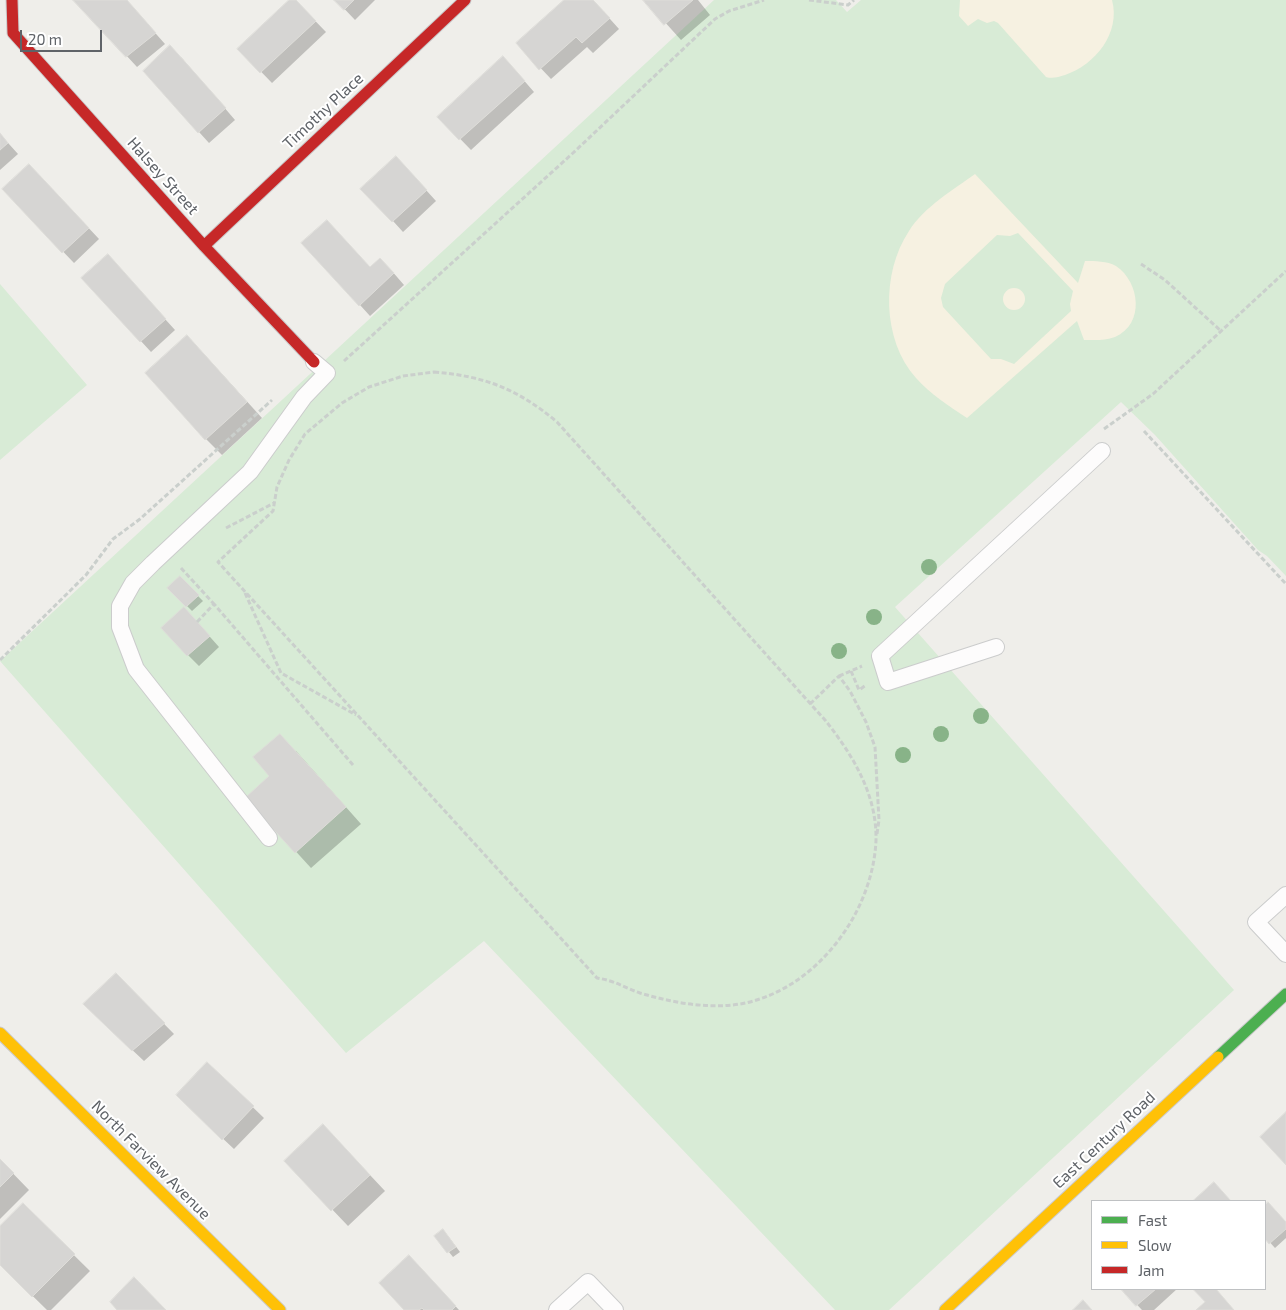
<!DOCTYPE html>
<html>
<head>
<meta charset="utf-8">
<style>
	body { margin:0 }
	#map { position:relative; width:1286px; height:1310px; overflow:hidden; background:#efeeea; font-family:"Exo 2",sans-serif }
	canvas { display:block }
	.legend { position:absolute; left:1091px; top:1200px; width:175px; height:90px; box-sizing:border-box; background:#fff; border:1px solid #bfc1c3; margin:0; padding:6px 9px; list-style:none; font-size:15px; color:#5f6368 }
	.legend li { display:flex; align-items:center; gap:10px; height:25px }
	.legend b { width:25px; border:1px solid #bfc1c3 }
	.scale { position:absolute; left:20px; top:30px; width:82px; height:22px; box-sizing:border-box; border:2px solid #5f6368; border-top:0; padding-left:6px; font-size:15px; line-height:18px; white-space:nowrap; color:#5f6368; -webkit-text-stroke:4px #fff; paint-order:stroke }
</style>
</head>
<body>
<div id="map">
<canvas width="1286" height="1310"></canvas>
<ul class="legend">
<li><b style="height:6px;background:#4caf50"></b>Fast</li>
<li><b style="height:6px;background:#ffc107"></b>Slow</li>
<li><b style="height:6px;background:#c62828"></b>Jam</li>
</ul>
<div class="scale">20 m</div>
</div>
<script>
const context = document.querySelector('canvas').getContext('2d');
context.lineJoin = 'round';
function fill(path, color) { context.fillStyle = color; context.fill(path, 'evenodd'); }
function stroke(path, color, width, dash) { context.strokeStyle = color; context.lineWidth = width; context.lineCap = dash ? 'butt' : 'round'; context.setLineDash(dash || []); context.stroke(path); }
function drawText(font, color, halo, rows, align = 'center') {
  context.font = font + ' "Exo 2",sans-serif'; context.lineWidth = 4; context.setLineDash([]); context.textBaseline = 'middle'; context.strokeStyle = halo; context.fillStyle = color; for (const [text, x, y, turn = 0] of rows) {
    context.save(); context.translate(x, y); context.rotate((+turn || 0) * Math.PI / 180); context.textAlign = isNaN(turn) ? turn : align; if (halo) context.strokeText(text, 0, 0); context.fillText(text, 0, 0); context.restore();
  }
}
const green = new Path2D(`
	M714 0H836L847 12 861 0H1286V576L1267 556 1258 550 1155 435 1121 402 895 607 1234 990 889 1310H835L484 941 346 1053 0 661Z
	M0 284 87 385 0 460Z`);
const sand = new Path2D(`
	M960 0H1112C1121 33 1095 65 1065 75 1058 77 1053 79 1046 77L998 23 994 21 987 23 978 19 968 26 959 16Z
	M975 174 1078 283 1085 261C1095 261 1107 261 1116 266 1140 282 1145 324 1115 337 1105 341 1094 340 1084 340L1077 321 967 418C949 406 930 394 916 378 882 340 881 273 909 231 924 207 953 190 975 174ZM1018 233 1073 291 1070 304 1071 311 1014 364 1001 359H991L943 307 941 298 945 284 997 235 1010 236Z
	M1003 299a11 11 0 1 1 22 0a11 11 0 1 1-22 0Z`);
const shadow = new Path2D(`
	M75 0H126L165 44 137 67Z
	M290 0H295L326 32 272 83 239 49Z
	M336 0H375L355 20Z
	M566 0H593L619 29 593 53 587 47 551 79 517 43Z
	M645 0H698L710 15 681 40Z
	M181 57 235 120 209 143 199 132Z
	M514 69 534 92 471 150 439 117Z
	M0 134 18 154 0 170Z
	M406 168 436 201 403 232 393 221Z
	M40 176 99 239 74 263 4 190Z
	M118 267 175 330 151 352 83 278Z
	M371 268 391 270 404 285 370 316 360 305Z
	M203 353 262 418 222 455 206 439Z
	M180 578 203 601 192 611 169 588Z
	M195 620 219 647 199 666 188 655Z
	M296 751 361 824 311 868 247 798Z
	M116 975 174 1034 144 1061 95 1015Z
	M207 1063 264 1118 234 1149 188 1106Z
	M339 1142 385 1191 348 1226 286 1161Z
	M0 1160 29 1190 0 1219Z
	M1268 1204 1286 1223V1238L1275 1248 1265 1237V1207Z
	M23 1205 90 1271 51 1310H47L0 1264V1228Z
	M436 1236H448L460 1252 453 1257Z
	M420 1267 459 1310H405Z
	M1122 1289H1177L1154 1310H1142Z`);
const building = new Path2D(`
	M73 0H127L156 33 126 57Z
	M289 0H296L316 21 260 73 237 49Z
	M334 0H354L344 10Z
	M564 0H593L610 18 582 43 576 37 539 70 516 43Z
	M643 0H693L664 25Z
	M170 45 226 108 198 133 143 71Z
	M503 56 525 81 459 140 437 117Z
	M0 133 8 143 0 150Z
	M396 156 427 190 392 222 360 189Z
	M29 164 89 228 62 253 2 189Z
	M327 220 370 267 380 258 394 273 359 306 301 243Z
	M108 254 166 319 140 342 81 278Z
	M187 335 247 402 205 440 145 373Z
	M180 576 199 595 186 607 167 588Z
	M184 607 210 636 187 656 161 628Z
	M280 734 346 807 295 853 245 798 269 776 253 757Z
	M116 973 165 1023 132 1051 83 1004Z
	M207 1062 254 1106 222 1140 176 1095Z
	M1286 1112V1165L1260 1137Z
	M323 1124 370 1175 331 1211 284 1161Z
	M0 1159 14 1173 0 1187Z
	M1214 1182 1231 1201H1193Z
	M1268 1202 1286 1222V1229L1269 1244 1265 1239V1205Z
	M23 1203 75 1254 32 1297 0 1265V1226Z
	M443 1229 456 1247 447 1253 434 1236Z
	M409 1255 456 1306 452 1310H424L422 1308 419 1310H404L379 1283Z
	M134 1277 166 1310H117L110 1302Z
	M1121 1289H1156L1136 1306Z
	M1193 1289H1216L1234 1310H1196L1205 1302Z
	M1083 1300 1092 1310H1073Z`);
const path = new Path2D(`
	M809 0 848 5 854 0
	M1141 264 1165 280 1221 331
	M344 361 573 153 715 19 729 11 764 0
	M434 372C484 376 518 389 557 422L825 720C852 754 877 794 876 840 873 916 811 996 733 1005 702 1008 670 1002 640 993 623 987 616 981 597 978L218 562 273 511 277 487 289 460 305 434 342 403 369 387 403 376Z
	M1104 429 1153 394 1286 271
	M1144 431 1286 584
	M226 528 274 503
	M181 568 214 604
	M245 593 281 673 356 715
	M197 622 214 604 353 765
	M0 660 86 575 113 539 140 519 272 400
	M851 671 859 690 866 685
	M839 676 862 666
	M810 704 839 676 850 691 866 722 875 747 879 820 877 834`);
const lane = new Path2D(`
	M996 647 888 682 880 656 1102 451
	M269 838 136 669 120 627V606L133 583 153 563 250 472 304 397 327 373 314 362
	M1286 895 1256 922 1286 954
	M557 1310 588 1282 615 1310`);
const fast = new Path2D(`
	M1218 1057 1286 994`);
const slow = new Path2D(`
	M0 1033 280 1310
	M945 1310 1218 1057`);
const jam = new Path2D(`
	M12 0 13 33 204 246 314 362
	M204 246 465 0`);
const trees = [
	[929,567],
	[874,617],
	[839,651],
	[981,716],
	[941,734],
	[903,755]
];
const streetNames = [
	["Timothy Place",323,111,-43],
	["Halsey Street",163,176,48],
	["East Century Road",1104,1140,-43],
	["North Farview Avenue",151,1160,45]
];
fill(green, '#d8ebd6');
fill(sand, '#f6f1e1');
fill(shadow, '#0003');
fill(building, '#d6d5d3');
stroke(building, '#deddd9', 1);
stroke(lane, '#cbcccc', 18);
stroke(fast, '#cacacb', 13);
stroke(slow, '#cacacb', 13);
stroke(jam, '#cacacb', 13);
stroke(path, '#cacfcc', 3, [5, 2.5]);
stroke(lane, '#fdfcfc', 16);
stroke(fast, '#4caf50', 11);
stroke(slow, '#ffc107', 11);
stroke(jam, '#c62828', 11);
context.fillStyle = '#88b388';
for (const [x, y] of trees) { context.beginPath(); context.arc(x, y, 8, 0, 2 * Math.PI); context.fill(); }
drawText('16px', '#5f6368', '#fff', streetNames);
</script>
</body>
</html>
